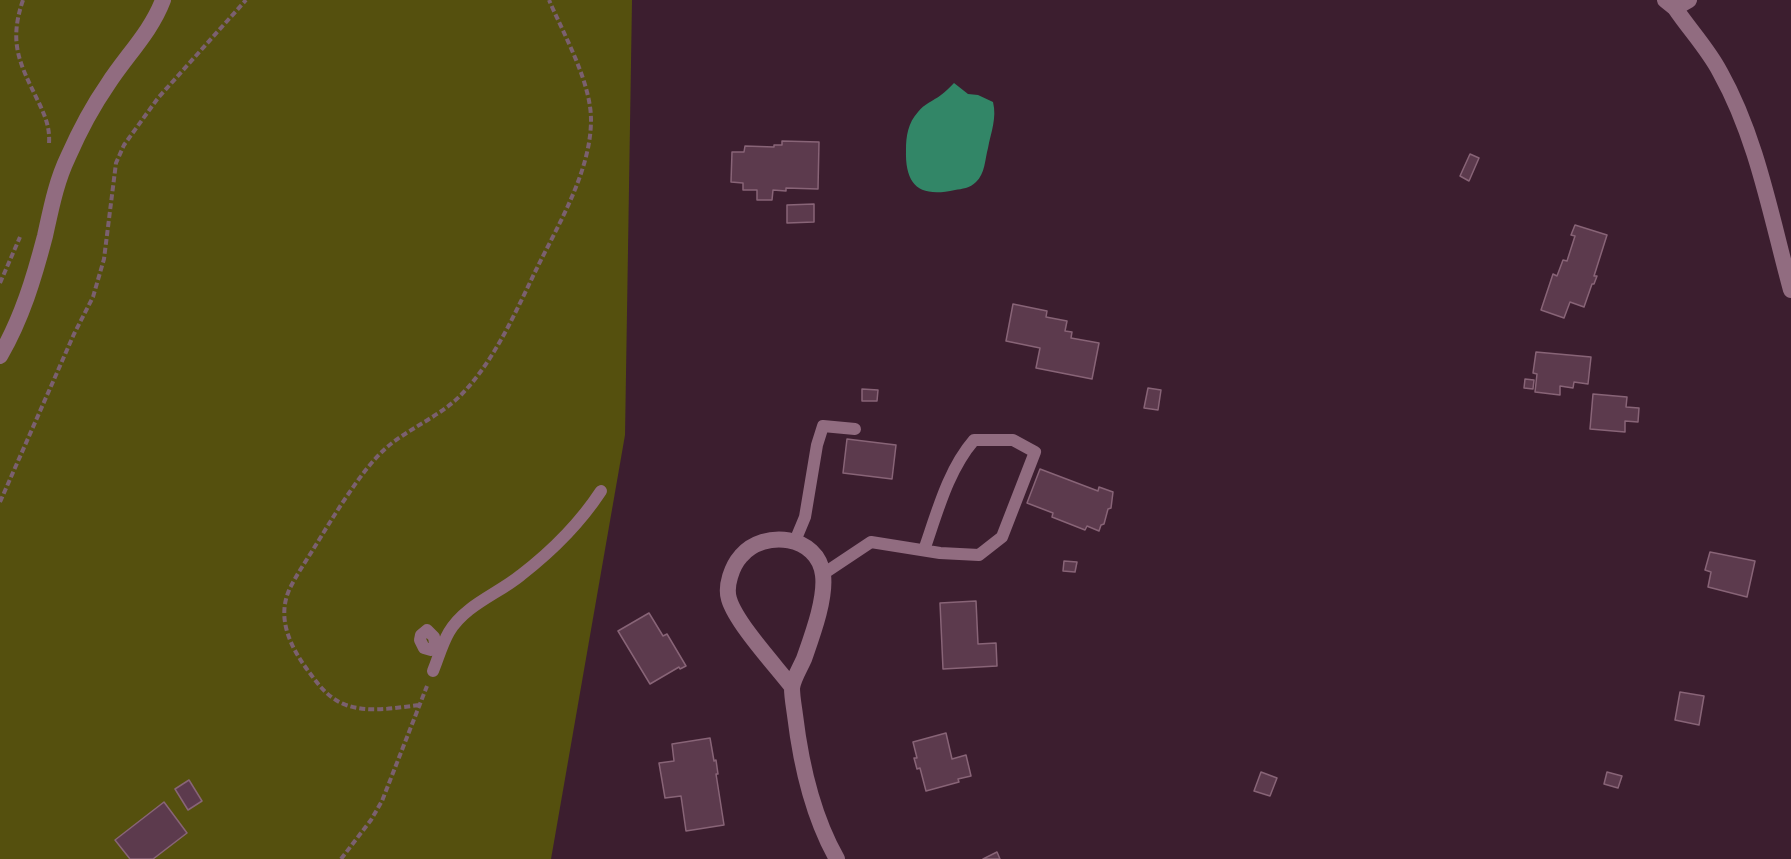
<!DOCTYPE html>
<html>
<head>
<meta charset="utf-8">
<style>
	body { margin:0 }
	canvas { display:block; background:#3c1e2f }
</style>
</head>
<body>
<canvas width="1791" height="859"></canvas>
<script>
const context = document.querySelector('canvas').getContext('2d');
context.lineJoin = 'round';
function fill(path, color) { context.fillStyle = color; context.fill(path, 'evenodd'); }
function stroke(path, color, width, dash) { context.strokeStyle = color; context.lineWidth = width; context.lineCap = dash ? 'butt' : 'round'; context.setLineDash(dash || []); context.stroke(path); }
const green = new Path2D(`
	M0 0H632L625 435 551 859H0Z`);
const water = new Path2D(`
	M954 83 968 94 978 95 993 102C997 118 991 132 988 148 985 159 985 174 976 182 970 188 962 189 955 190 919 198 905 185 906 150 906 136 908 123 918 112 924 104 933 101 941 95 945 92 950 87 954 83Z`);
const building = new Path2D(`
	M782 141 819 142 818 189 786 188V191L773 190 772 200H757V190H743V183L731 182 732 152H744L745 146 774 147V145H782Z
	M1470 154 1479 158 1469 181 1460 176Z
	M814 204V222L787 223V205Z
	M1575 225 1607 235 1594 276H1597L1594 284H1592L1584 307 1570 302 1564 318 1541 310 1553 274 1557 276 1563 260 1567 261 1575 236 1571 235Z
	M1013 304 1047 311 1046 317 1067 321 1065 331 1072 332 1071 338 1099 343 1092 379 1036 368 1040 348 1006 341Z
	M1536 352 1591 357 1588 384 1574 382 1573 388 1560 386V395L1535 392 1537 374 1533 373Z
	M1525 379 1534 380 1533 389 1524 388Z
	M1148 388 1161 390 1158 410 1144 408Z
	M862 389 878 390 877 401H862Z
	M1593 394 1627 397 1626 407 1639 408 1638 422 1625 421V432L1590 429Z
	M847 439 896 445 892 479 843 473Z
	M1040 469 1098 491 1099 487 1113 492 1111 508 1108 509 1104 524 1101 525 1099 531 1087 526 1085 530 1052 517 1053 513 1027 503Z
	M1710 552 1755 561 1747 597 1708 587 1711 572 1705 570Z
	M1064 561 1077 562 1075 572 1063 571Z
	M976 601 978 644 996 643 997 666 943 669 940 603Z
	M649 613 663 636 667 634 686 666 680 669 679 667 650 684 618 631Z
	M1680 692 1704 696 1699 725 1675 720Z
	M946 733 952 759 966 755 971 776 958 779 959 782 926 791 920 768 917 769 914 758H917L913 742Z
	M710 738 714 761 716 760 718 774H716L724 825 686 831 681 796 665 798 659 763 674 761 672 744Z
	M1261 772 1277 778 1270 796 1254 791Z
	M1607 772 1622 776 1618 788 1604 784Z
	M189 780 202 801 188 810 175 789Z
	M164 802 187 833 153 859H130L115 840Z
	M997 852 1000 859H983Z`);
const path = new Path2D(`
	M23 0C8 44 20 64 39 103 46 118 50 128 49 144
	M0 283 20 237
	M0 502 74 334 93 297 104 259 116 163 124 145 158 98 246 0
	M419 705C395 708 369 713 346 705 330 699 321 688 312 676 292 650 275 620 290 588 297 574 306 561 314 548 332 519 361 470 386 448 409 428 439 417 461 395 495 360 515 313 536 270 558 225 591 171 591 120 591 82 564 35 549 0
	M341 859 371 820 382 801 427 686`);
const service = new Path2D(`
	M795 541 805 517 817 445 823 426 855 429
	M823 574 871 542 940 553 979 555 1002 537 1035 452 1013 440H974C948 470 937 513 924 550
	M427 630 434 637 435 644 431 650 424 648 420 640 421 635Z
	M433 671C438 659 442 644 449 632 465 605 498 594 521 575 552 551 580 523 601 491`);
const minor = new Path2D(`
	M1675 8 1689 0
	M0 356C22 318 34 278 45 236 51 209 56 182 68 157 79 132 92 107 108 84 126 56 151 32 163 0
	M792 687C775 665 736 623 729 599 725 586 732 566 741 556 764 529 818 535 823 575 826 599 812 636 804 659 800 668 793 679 792 688 792 697 794 707 795 715 801 765 812 815 837 859`);
const tertiary = new Path2D(`
	M1665 0 1675 8C1689 29 1708 49 1720 72 1757 138 1771 217 1791 290`);
fill(green, '#55500e');
fill(water, '#328667');
fill(building, '#5c3a4d');
stroke(building, '#886477', 1.5);
stroke(path, '#7b606f', 4, [6, 3]);
stroke(service, '#916c80', 12);
stroke(minor, '#916c80', 16);
stroke(tertiary, '#916c80', 16);
</script>
</body>
</html>
